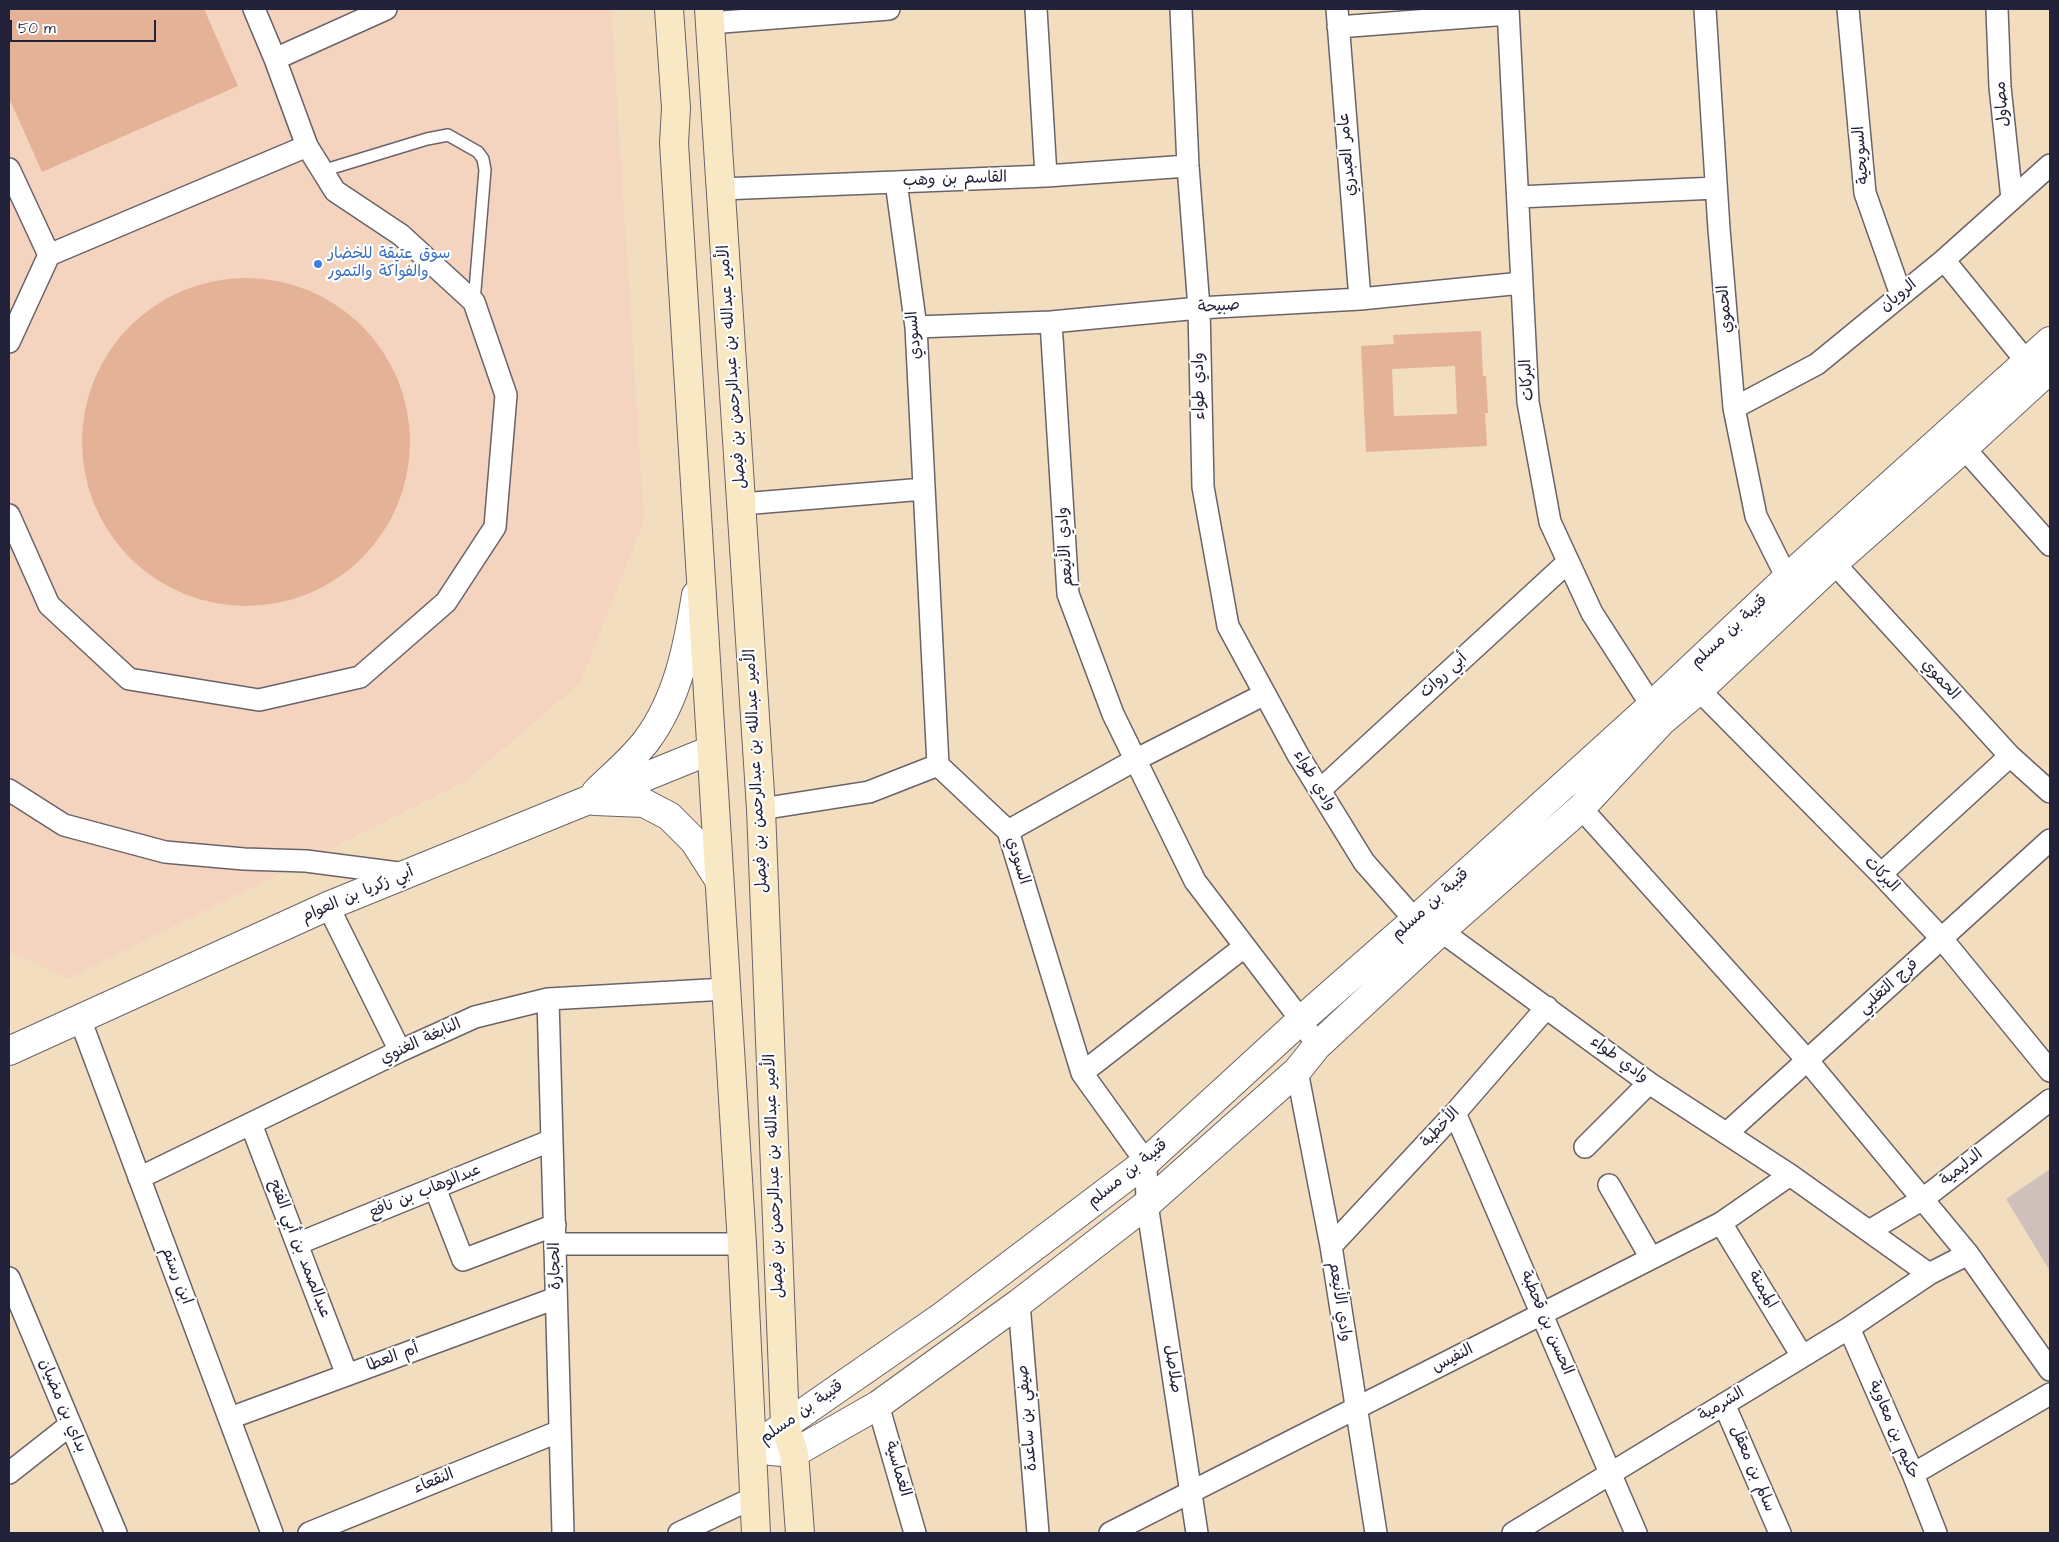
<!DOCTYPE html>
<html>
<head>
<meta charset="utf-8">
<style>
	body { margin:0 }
	#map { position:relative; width:2059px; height:1542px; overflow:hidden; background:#f2ddbe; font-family:"Architects Daughter",sans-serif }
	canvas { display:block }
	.frame { position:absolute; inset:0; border:10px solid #22223b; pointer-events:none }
	.scale { position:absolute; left:10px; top:20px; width:146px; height:22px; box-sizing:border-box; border:2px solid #22223b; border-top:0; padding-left:6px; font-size:15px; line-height:18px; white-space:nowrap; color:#22223b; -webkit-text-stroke:4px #fff; paint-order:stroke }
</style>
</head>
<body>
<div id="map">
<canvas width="2059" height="1542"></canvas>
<div class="frame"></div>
<div class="scale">50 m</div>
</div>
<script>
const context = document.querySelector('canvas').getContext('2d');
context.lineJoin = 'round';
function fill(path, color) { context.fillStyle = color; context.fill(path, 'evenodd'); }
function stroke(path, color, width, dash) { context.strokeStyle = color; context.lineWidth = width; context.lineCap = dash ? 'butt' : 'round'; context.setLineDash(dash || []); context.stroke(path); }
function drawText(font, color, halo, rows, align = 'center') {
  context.font = font + ' "Architects Daughter","Playpen Sans Arabic",sans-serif'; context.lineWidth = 4.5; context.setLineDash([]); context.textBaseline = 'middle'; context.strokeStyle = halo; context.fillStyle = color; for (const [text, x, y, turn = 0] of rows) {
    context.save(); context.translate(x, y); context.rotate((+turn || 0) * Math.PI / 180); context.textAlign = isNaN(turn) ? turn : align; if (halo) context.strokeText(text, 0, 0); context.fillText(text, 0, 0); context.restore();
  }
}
const built = new Path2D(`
	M9 9H611L644 520 580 683 464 782 69 978 9 952Z`);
const industrial = new Path2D(`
	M2050 1169V1271L2006 1199Z`);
const building = new Path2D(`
	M9 9H204L238 86 42 172 9 98Z
	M82 442a164 164 0 1 1 328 0a164 164 0 1 1-328 0Z
	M1481 331 1483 376H1486L1488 413H1485L1487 446 1366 452 1361 346 1394 344 1393 335ZM1455 366 1457 414 1394 416 1392 369Z`);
const service = new Path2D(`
	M322 171 427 139 448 135 478 152 483 159 485 170 474 302`);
const minor = new Path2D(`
	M1036 9 1046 176
	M1181 9 1188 166 1199 308 1203 487 1228 626 1298 755 1364 862 1415 920 1441 931 1649 1083 1790 1175 1929 1274
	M1337 9 1360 299
	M1508 9 1528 402 1550 522 1592 613 1659 717
	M1705 9 1719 229 1734 408 1756 516 1787 578 1796 590
	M1848 9 1865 193 1901 295
	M1997 9 2000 87 2012 199
	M710 23 889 9
	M1338 27 1508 14
	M275 59 386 9
	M9 169 49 255
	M896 182 916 327 938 765 1008 831 1082 1073 1146 1162 1147 1204 1197 1533
	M721 189 1046 176 1188 166
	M1518 197 1716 188
	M1944 260 2035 372
	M1051 322 1068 594 1113 714 1195 881 1301 1020 1317 1046
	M916 327 1051 322 1199 308 1360 299 1522 283
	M9 342 49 255 307 146
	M1734 408 1817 364 1944 260 2050 165
	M1964 448 2050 545
	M742 504 924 489
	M9 515 49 605 129 679 259 700 360 677 446 602 495 527 506 395 474 302 401 235 335 191 307 146 275 59 254 9
	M1834 563 2010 756 2050 792
	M1699 690 1881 874 1942 939 2050 1071
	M9 790 64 825 165 852 244 859 306 861 406 874
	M1320 790 1568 562
	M1581 808 1807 1060 1968 1254
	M761 809 869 792 938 765
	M1008 831 1135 760 1265 694
	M1881 874 2010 756
	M328 906 400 1051
	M548 999 563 1533
	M80 1019 272 1533
	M1297 1071 1331 1246 1376 1533
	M1082 1073 1244 947
	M1455 1113 1636 1533
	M251 1124 347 1375
	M1727 1133 2050 840
	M1585 1147 1649 1083
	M139 1178 400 1051 475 1017 548 999 726 989
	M1609 1185 1651 1258
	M435 1188 463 1260 555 1225
	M1721 1223 1802 1356
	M1869 1231 1923 1199 2050 1100
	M297 1244 552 1140
	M555 1244H742
	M1331 1246 1455 1113 1547 1007
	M9 1278 116 1533
	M1019 1303 1038 1533
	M1849 1328 1913 1474 1936 1533
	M1724 1404 1780 1533
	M878 1405 915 1533
	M230 1418 556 1298
	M9 1473 70 1425
	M1913 1474 2050 1394
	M309 1533 560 1431
	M679 1533 755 1497
	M1110 1533 1721 1223 1790 1175
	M1513 1533 1849 1328 1929 1274 1968 1254 2050 1370`);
const tertiary = new Path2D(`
	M596 792C613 775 633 759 647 740 678 698 688 645 696 595
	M595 801 644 803 669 816 694 841 719 880
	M9 1051 328 906 711 750
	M752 1448 944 1315 1146 1162 1301 1020 1415 920 1651 706 1787 578 2050 341
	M771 1451 794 1453 878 1405 1019 1303 1147 1204 1297 1071 1317 1046 1441 931 1581 808 1662 721 1699 690 1834 563 1964 448 2050 369`);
const secondary = new Path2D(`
	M669 9 676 108 674 143 742 1244 756 1533
	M709 9 761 809 785 1425 794 1453 800 1533`);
const markers = [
	[318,264,5,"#3f7fe0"]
];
const streetNames = [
	["مصاول",2003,104,-95],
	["عامر العبدري",1348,154,-95],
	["السويحية",1862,155,-95],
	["القاسم بن وهب",955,180,-2],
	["الرويان",1899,296,-39],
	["صبيحة",1219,307,-4],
	["الحموي",1726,309,-95],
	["السودي",915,335,-95],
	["الأمير عبدالله بن عبدالرحمن بن فيصل",733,367,-94],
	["البركات",1528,380,-94],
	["وادي طواء",1200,386,-91],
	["وادي الأنيعم",1066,547,-94],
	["قتيبة بن مسلم",1730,632,-43],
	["أبي رواث",1444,676,-43],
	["الحموي",1940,680,48],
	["الأمير عبدالله بن عبدالرحمن بن فيصل",757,771,-93],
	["وادي طواء",1314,781,59],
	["السودي",1017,861,73],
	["البركات",1881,875,46],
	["أبي زكريا بن العوام",358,895,-23],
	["قتيبة بن مسلم",1431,905,-42],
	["فرج التغلبي",1889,987,-42],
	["النابغة الغنوي",421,1042,-25],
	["وادي طواء",1619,1060,36],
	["الأخطبة",1441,1128,-47],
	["الدليمية",1962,1168,-38],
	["قتيبة بن مسلم",1128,1174,-39],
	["الأمير عبدالله بن عبدالرحمن بن فيصل",775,1176,-92],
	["عبدالوهاب بن نافع",425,1192,-22],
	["عبدالصمد بن أبي الفتح",299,1249,69],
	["الحجارة",556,1266,-91],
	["ابن رستم",176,1276,69],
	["الميمنة",1762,1290,59],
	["وادي الأنيعم",1339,1302,81],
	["الحسن بن قحطبة",1546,1323,67],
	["أم العطا",393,1358,-20],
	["النفيس",1453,1359,-27],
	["صلاصل",1172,1369,81],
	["الشرمية",1722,1405,-31],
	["بداي بن مضيان",62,1406,67],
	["قتيبة بن مسلم",802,1413,-35],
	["صيفي بن ساعدة",1028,1418,-95],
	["حكيم بن معاوية",1893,1430,67],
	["الغماسية",897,1469,74],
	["سالم بن معقل",1752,1469,67],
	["النقعاء",434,1482,-22]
];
const shopNames = [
	["سوق عتيقة للخضار",328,255],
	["والفواكة والتمور",328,273]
];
fill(built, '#f4d3bf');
fill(industrial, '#d0c0bb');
fill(building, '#e4b297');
stroke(service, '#6b6369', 14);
stroke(minor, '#6b6369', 24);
stroke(tertiary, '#6b6369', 30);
stroke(secondary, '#6b6369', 30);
stroke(service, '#fff', 11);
stroke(minor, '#fff', 21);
stroke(tertiary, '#fff', 28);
stroke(secondary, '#f8e8c3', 28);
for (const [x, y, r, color] of markers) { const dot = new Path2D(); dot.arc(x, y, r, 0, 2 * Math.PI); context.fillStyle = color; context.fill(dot); stroke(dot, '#fff', 2); }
drawText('16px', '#22223b', '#fff', streetNames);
drawText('16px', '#366cbe', '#fff', shopNames, 'left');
</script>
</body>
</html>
